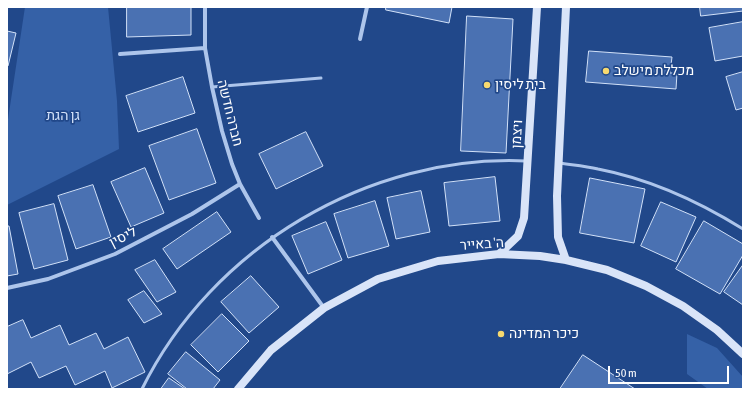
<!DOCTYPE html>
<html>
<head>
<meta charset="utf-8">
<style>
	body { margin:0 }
	#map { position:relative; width:750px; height:396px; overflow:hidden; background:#21488a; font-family:"Asap Condensed",sans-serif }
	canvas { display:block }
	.frame { position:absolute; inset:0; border:8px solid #fff; pointer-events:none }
	.scale { position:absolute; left:608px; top:366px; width:121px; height:18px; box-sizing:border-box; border:2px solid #fff; border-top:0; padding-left:5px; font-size:12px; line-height:14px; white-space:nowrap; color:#fff; -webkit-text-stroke:3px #21488a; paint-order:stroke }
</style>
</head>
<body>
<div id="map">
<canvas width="750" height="396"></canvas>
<div class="frame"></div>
<div class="scale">50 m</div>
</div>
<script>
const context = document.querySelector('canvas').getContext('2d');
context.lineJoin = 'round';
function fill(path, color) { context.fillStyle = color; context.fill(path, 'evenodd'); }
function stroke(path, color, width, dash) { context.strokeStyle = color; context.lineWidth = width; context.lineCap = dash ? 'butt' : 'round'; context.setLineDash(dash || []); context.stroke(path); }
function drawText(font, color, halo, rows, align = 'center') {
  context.font = font + ' "Asap Condensed",Heebo,sans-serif'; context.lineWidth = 3.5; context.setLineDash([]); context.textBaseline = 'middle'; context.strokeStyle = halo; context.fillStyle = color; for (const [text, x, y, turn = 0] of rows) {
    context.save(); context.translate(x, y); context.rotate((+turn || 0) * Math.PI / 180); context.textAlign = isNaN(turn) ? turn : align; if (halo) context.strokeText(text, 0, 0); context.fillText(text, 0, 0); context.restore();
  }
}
const green = new Path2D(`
	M25 7H108L117 101 119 149 7 205V126Z
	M687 334 717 348 743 377V389H708L687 374Z`);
const building = new Path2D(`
	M127 7H191V35L127 37Z
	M386 7H452L449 23 386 10Z
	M700 7H743V11L701 16Z
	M467 16 513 19 506 153 461 151Z
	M743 22V56L715 61 709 28Z
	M7 31 16 33 8 66 7 65Z
	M589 51 672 57 670 73H677L676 89 586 82Z
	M743 72V108L736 110 726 77Z
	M183 77 195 113 138 132 126 96Z
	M197 129 216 183 169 200 149 146Z
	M306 132 323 166 276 189 259 154Z
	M145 168 164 213 131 227 111 182Z
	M495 177 500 221 449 226 444 183Z
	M590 178 645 189 634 243 580 233Z
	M93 185 111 237 76 249 58 196Z
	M421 191 430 232 396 239 387 198Z
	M375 201 389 246 348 258 334 214Z
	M661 202 696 217 676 262 641 246Z
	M54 204 68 260 34 269 19 213Z
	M217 212 231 232 177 269 163 249Z
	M704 221 743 244V255L720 294 676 269Z
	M326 222 342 260 308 274 292 236Z
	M7 226H9L18 274 7 276Z
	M155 260 176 292 157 302 135 270Z
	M743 265V305L724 292Z
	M251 276 279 307 249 333 221 302Z
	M144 291 162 314 144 323 128 300Z
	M222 314 249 341 218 372 191 345Z
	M23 320 31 338 60 325 69 345 96 333 104 349 128 337 145 372 112 388 105 371 75 385 66 366 39 378 31 362 7 374V327Z
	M186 352 220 380 213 389H187L168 374Z
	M583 355 635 389H560Z
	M169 378 185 389H161Z`);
const lane = new Path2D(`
	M212 87 321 78
	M559 163C572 165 585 166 598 169 650 179 698 201 743 229
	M142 389C212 247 369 154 526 161`);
const street = new Path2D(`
	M205 7V48L212 87 222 131 232 164 240 184 259 218
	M360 39 367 7
	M120 54 205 48
	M272 237 324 308
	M7 288 48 279 115 254 192 214 240 184`);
const secondary = new Path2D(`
	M566 7 557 196 558 237 566 260
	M499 254 518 236 524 218 537 7
	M238 389 271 350 324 308 378 279 438 261 499 254 540 256 566 260 607 270 646 286 683 306 717 330 743 354`);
const markers = [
	[606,71,4,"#f7d96f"],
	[487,85,4,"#f7d96f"],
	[501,334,4,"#f7d96f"]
];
const poiNames = [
	["מכללת מישלב",614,71],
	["בית ליסין",495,85],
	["כיכר המדינה",509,334]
];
const streetNames = [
	["חברה חדשה",230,113,76],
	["ויצמן",517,134,-87],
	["ליסין",123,237,-27],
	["ה' באייר",482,244,-4]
];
const parkNames = [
	["גן הגת",63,116]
];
fill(green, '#3561a7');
fill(building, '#4a71b2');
stroke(building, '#d2e1f8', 1);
stroke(lane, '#adc5eb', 3);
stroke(street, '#adc5eb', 4);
stroke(secondary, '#d9e4f8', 8);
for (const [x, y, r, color] of markers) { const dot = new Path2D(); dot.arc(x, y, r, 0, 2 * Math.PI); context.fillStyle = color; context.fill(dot); stroke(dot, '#21488a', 1.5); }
drawText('14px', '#fff', '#21488a', poiNames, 'left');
drawText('14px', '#fff', '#21488a', streetNames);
drawText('14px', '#d2e1f8', '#21488a', parkNames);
</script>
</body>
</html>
